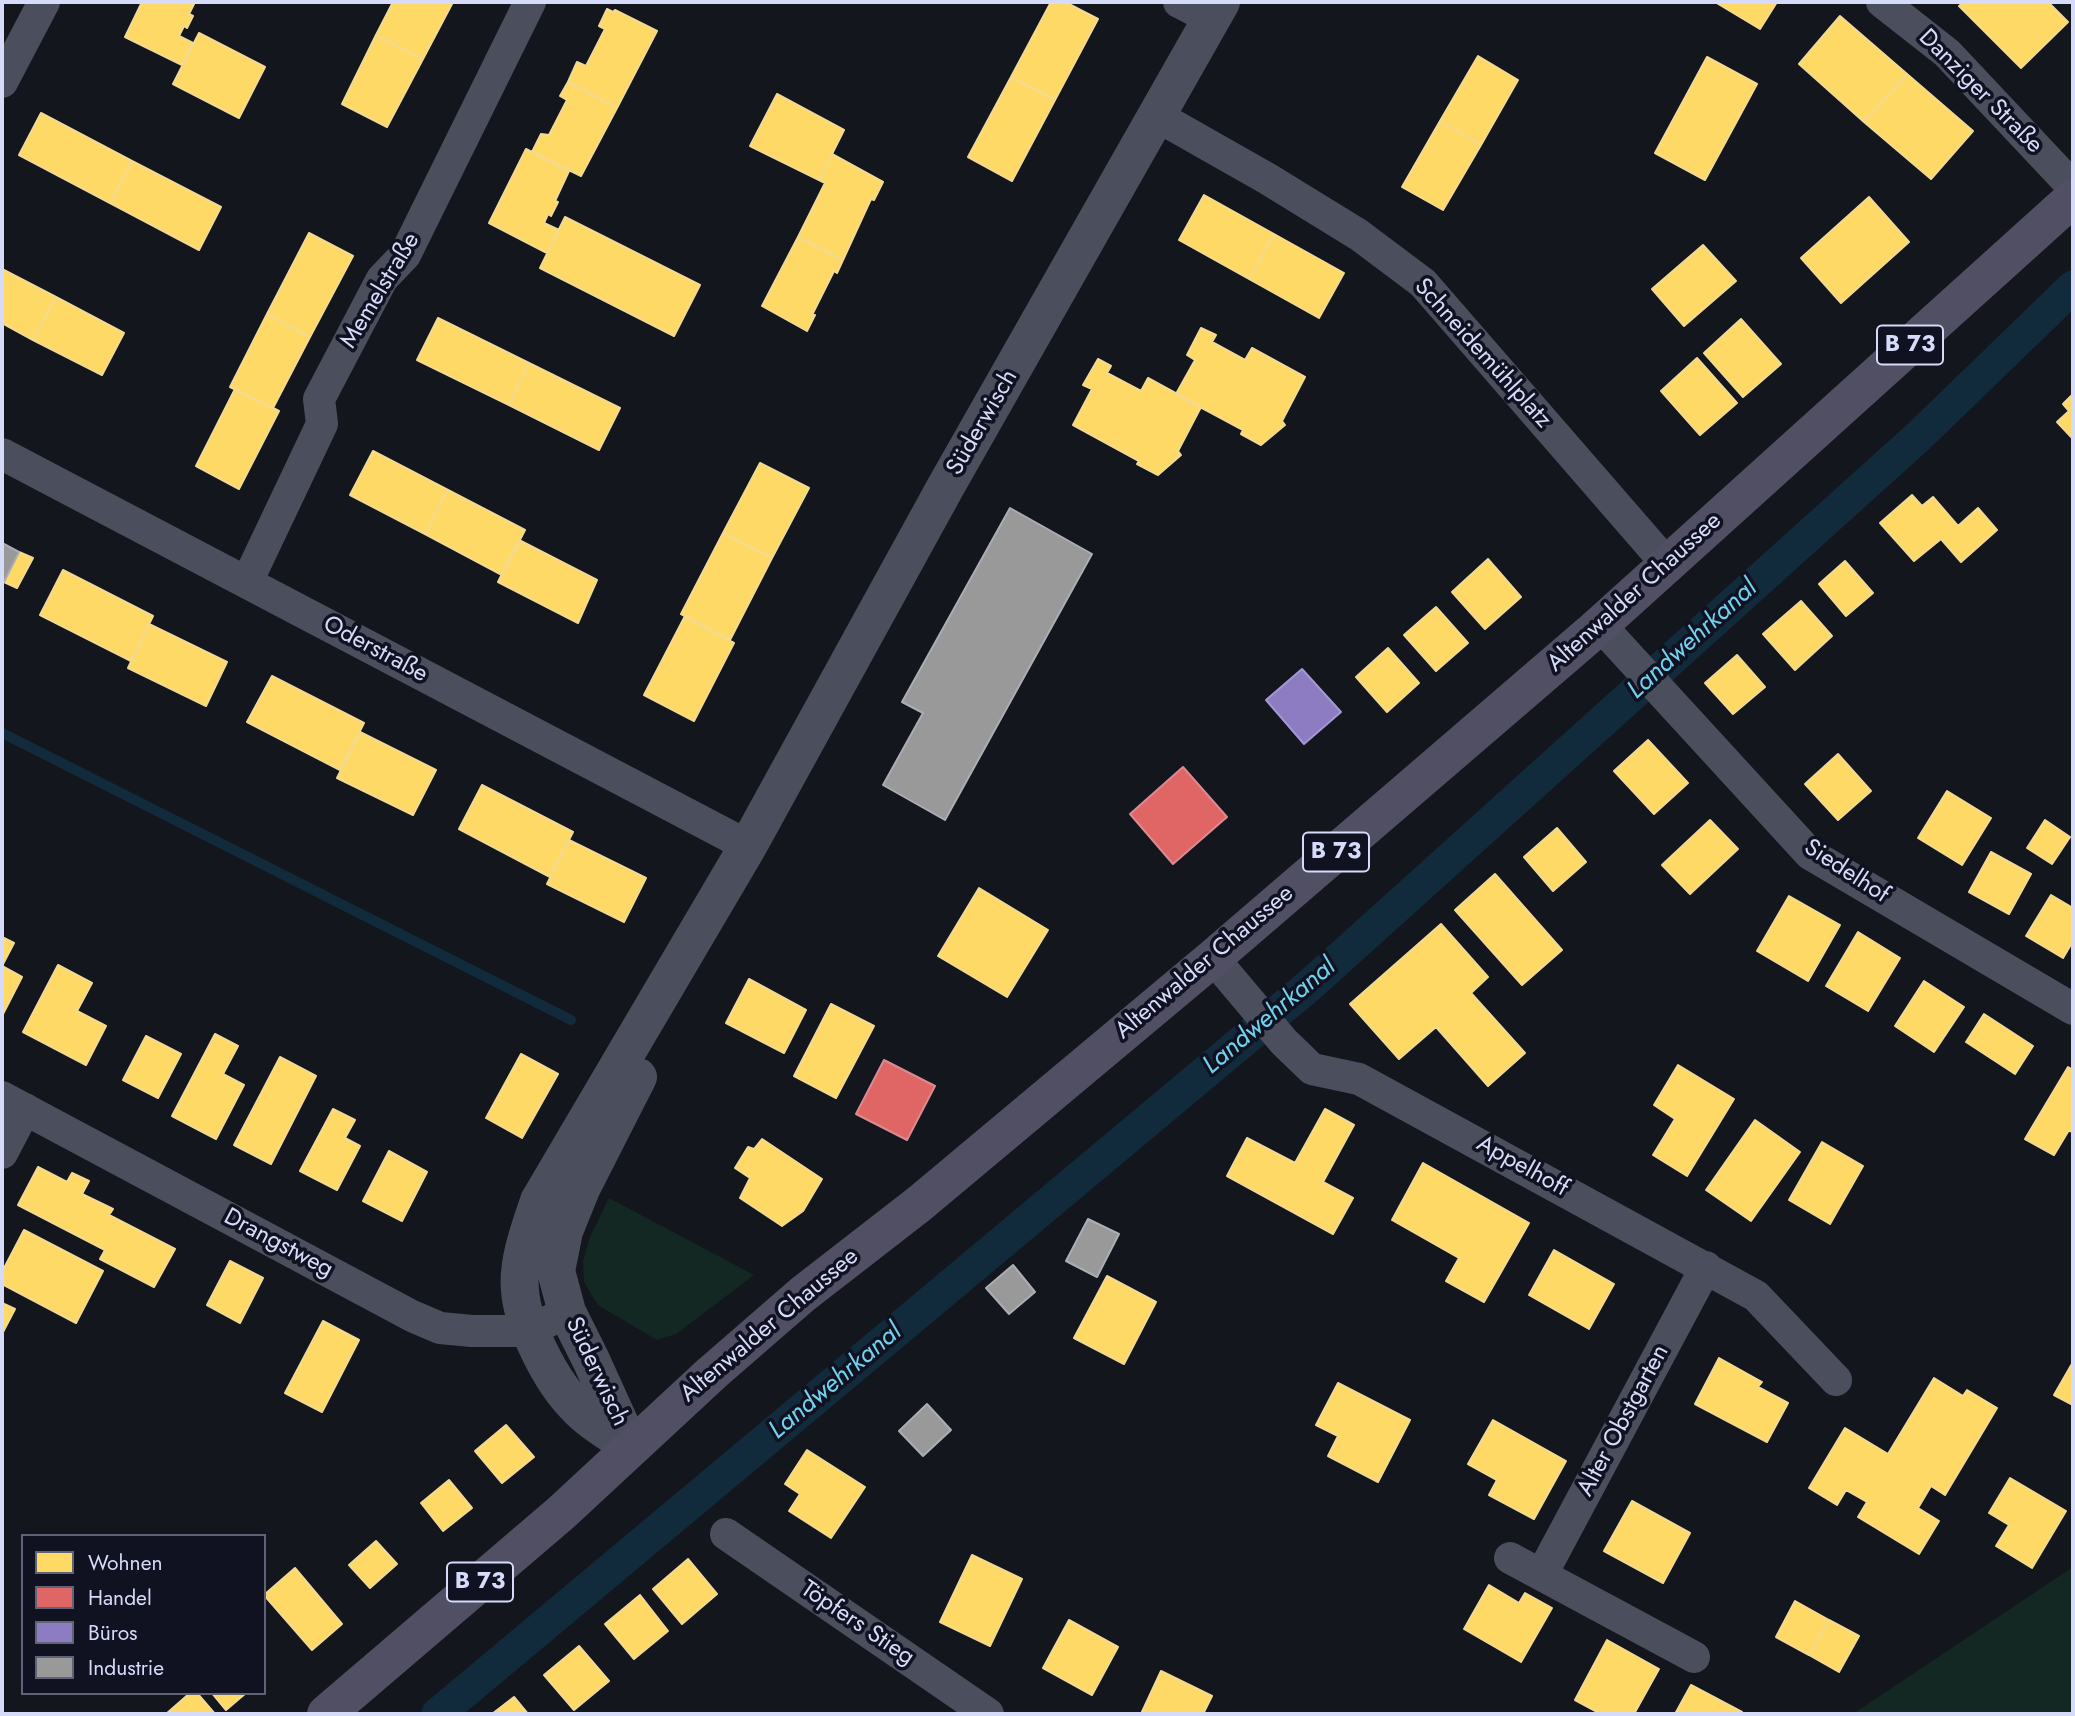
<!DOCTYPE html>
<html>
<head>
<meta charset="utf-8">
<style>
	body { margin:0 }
	#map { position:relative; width:2075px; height:1716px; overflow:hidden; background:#14161e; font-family:Jost,sans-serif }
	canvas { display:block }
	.frame { position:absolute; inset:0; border:4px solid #d6dbfa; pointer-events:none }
	.legend { position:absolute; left:21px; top:1534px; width:245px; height:161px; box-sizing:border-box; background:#111221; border:2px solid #606278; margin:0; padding:9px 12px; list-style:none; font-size:21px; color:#d6dbfa }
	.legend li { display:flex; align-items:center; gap:14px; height:35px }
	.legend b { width:35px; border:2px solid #606278 }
</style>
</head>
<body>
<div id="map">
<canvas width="2075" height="1716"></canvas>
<div class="frame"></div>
<ul class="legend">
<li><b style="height:19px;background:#ffd966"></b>Wohnen</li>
<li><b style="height:19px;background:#e06666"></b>Handel</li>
<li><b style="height:19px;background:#8e7cc3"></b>Büros</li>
<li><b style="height:19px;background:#999"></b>Industrie</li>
</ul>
</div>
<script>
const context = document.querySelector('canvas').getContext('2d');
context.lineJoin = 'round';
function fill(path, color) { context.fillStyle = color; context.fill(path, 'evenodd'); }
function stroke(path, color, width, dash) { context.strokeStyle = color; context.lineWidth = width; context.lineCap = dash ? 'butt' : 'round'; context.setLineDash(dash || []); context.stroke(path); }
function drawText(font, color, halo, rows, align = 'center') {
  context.font = font + ' Jost,sans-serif'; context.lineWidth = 7; context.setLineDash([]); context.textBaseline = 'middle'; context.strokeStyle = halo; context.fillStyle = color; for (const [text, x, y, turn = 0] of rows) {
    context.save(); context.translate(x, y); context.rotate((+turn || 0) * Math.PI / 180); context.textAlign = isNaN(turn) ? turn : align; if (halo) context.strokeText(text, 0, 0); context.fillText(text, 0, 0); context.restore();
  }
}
const green = new Path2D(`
	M609 1198 754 1275 676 1334 657 1340 598 1305 584 1282 583 1261 590 1237Z
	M2073 1567V1714H1853Z`);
const homes = new Path2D(`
	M142 2H195L189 14 193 16 187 28 184 26 179 36 193 43 182 65 125 37Z
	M393 2H453L423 59 376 35Z
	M1051 2H1065L1098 19 1055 100 1011 77Z
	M1715 2H1777L1760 29Z
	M1964 2H2048L2068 22 2021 68 1959 6Z
	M607 9 613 12 615 10 657 31 617 108 568 82 577 62 586 66 605 29 599 26Z
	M1840 16 1907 74 1864 122 1799 64Z
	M199 33 265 67 239 118 173 84Z
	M376 35 423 59 387 127 342 104Z
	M1478 56 1518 80 1481 145 1440 121Z
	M1707 57 1757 84 1705 180 1655 153Z
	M1907 74 1973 131 1931 179 1864 122Z
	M1011 77 1055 100 1012 181 968 157Z
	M568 82 617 108 581 176 532 152 541 134 549 135 567 100 560 96Z
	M777 94 844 130 819 180 750 146Z
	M41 113 132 161 110 203 19 155Z
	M1440 121 1481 145 1443 210 1402 187Z
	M526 149 569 171 555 201 558 202 551 216 548 214 544 223 559 230 547 253 489 223Z
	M832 154 883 182 874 200 871 199 843 260 798 237 825 183 819 180Z
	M132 161 221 207 199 250 110 203Z
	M1204 195 1274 234 1249 279 1179 240Z
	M1869 197 1909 242 1841 303 1801 258Z
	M565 217 700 285 674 336 540 268Z
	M309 233 353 256 310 337 267 314Z
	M1274 234 1344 273 1319 318 1249 279Z
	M798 237 843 260 837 273 834 271 812 315H815L807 331 762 306Z
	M1703 245 1736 281 1684 326 1652 289Z
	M2 269 56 297 33 340 2 323Z
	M56 297 124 333 102 375 33 340Z
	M267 314 310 337 273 408 230 387Z
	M438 318 529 363 509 405 417 360Z
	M1741 319 1781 364 1743 397 1704 353Z
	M1201 328 1216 335 1212 342 1245 360 1252 348 1305 377 1282 421 1285 425 1261 445 1241 434 1243 430 1176 394 1195 360 1187 355Z
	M1697 358 1737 403 1700 435 1661 391Z
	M1098 359 1111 366 1107 373 1141 391 1148 378 1201 407 1178 451 1181 455 1158 475 1137 464 1139 461 1073 425 1092 389 1083 385Z
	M529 363 620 408 599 450 509 405Z
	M235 389 279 411 239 489 196 466Z
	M2073 394V439L2057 422 2069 411 2063 404Z
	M373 451 448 490 425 534 350 495Z
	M760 463 809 488 772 558 723 533Z
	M448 490 525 530 502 575 425 534Z
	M1912 495 1922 506 1933 497 1958 526 1978 508 1997 530 1961 562 1941 539 1914 561 1880 523Z
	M723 533 772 558 730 640 681 614Z
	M519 540 597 580 578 623 498 582Z
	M19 552 33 558 17 588 4 582Z
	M1488 559 1521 597 1485 629 1452 592Z
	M1845 561 1873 593 1846 616 1819 584Z
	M63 570 153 616 131 661 40 615Z
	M1801 601 1832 636 1795 670 1763 634Z
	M1436 607 1468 643 1436 671 1404 635Z
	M685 616 734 643 694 721 644 695Z
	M149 624 227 662 206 706 128 668Z
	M1388 648 1419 683 1387 712 1356 677Z
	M1737 655 1765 687 1733 714 1705 683Z
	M272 676 364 723 340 770 247 722Z
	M360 732 436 770 413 815 337 778Z
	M1648 740 1688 783 1654 814 1614 771Z
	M1838 754 1871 791 1838 820 1805 784Z
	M482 785 573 832 550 877 459 829Z
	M1947 791 1991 818 1962 865 1918 838Z
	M1710 820 1738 849 1690 894 1662 865Z
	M2045 820 2070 837 2052 864 2027 848Z
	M1557 828 1586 862 1553 891 1524 857Z
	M569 840 646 878 624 922 547 884Z
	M1991 852 2031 874 2009 914 1969 892Z
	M1495 874 1562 950 1522 985 1455 910Z
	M979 888 1048 930 1007 997 938 956Z
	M2051 895 2073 908V941L2063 958 2026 936Z
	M1789 896 1840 925 1808 981 1757 951Z
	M1441 924 1488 977 1471 993 1525 1053 1488 1086 1436 1027 1399 1059 1350 1004Z
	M1858 932 1900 958 1868 1011 1826 986Z
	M2 937 14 943 2 966Z
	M58 965 92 983 77 1011 106 1026 86 1065 23 1032Z
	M2 966 22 977 2 1016Z
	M749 979 806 1010 784 1053 726 1023Z
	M1924 981 1964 1007 1934 1052 1895 1026Z
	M831 1004 874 1026 836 1098 794 1076Z
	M1984 1014 2033 1046 2015 1074 1966 1042Z
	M215 1034 238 1046 223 1074 244 1085 216 1139 172 1116Z
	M146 1036 181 1054 158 1098 123 1080Z
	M521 1054 558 1074 522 1138 486 1118Z
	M280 1057 316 1076 271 1164 234 1145Z
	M1678 1065 1734 1099 1687 1176 1653 1155 1675 1119 1654 1105Z
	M2068 1067 2073 1070V1133L2069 1130 2054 1155 2025 1139Z
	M333 1109 355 1120 345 1138 360 1146 337 1190 300 1171Z
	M1325 1109 1354 1125 1323 1182 1353 1198 1333 1234 1227 1176 1247 1138 1295 1163Z
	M1755 1120 1800 1152 1751 1221 1706 1190Z
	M762 1139 822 1179 803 1211 782 1226 740 1198 750 1178 735 1168 748 1147 754 1149Z
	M1822 1142 1863 1166 1830 1224 1789 1200Z
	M389 1151 427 1172 402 1221 363 1201Z
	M1423 1163 1529 1223 1484 1302 1446 1281 1459 1258 1392 1220Z
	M38 1167 67 1182 72 1173 89 1181 82 1194 113 1209 109 1215 175 1249 154 1287 100 1259 105 1250 18 1205Z
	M24 1230 103 1271 76 1323 2 1284V1272Z
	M1554 1250 1614 1284 1589 1329 1529 1295Z
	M230 1261 263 1278 240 1323 207 1305Z
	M1107 1276 1156 1302 1124 1364 1074 1338Z
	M2 1303 15 1309 2 1334Z
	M323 1321 359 1340 322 1412 285 1393Z
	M1719 1358 1762 1382 1758 1387 1788 1403 1767 1442 1695 1404Z
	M2073 1362V1405L2054 1395Z
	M1934 1378 1963 1396 1967 1390 1997 1408 1945 1495 1931 1486 1918 1508 1939 1521 1919 1554 1858 1517 1867 1502 1846 1490 1837 1505 1809 1488 1845 1428 1888 1454Z
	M1338 1383 1410 1420 1378 1482 1328 1456 1338 1436 1316 1425Z
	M1493 1420 1566 1461 1534 1519 1489 1495 1497 1480 1468 1464Z
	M506 1425 534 1457 502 1483 475 1451Z
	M807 1450 865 1487 831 1538 789 1511 800 1494 785 1484Z
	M2010 1478 2066 1511 2032 1568 1996 1546 2009 1525 1989 1513Z
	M449 1480 472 1508 443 1531 421 1503Z
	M1632 1501 1690 1533 1663 1583 1604 1551Z
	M376 1541 397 1564 370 1588 349 1565Z
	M972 1555 1022 1579 990 1646 940 1622Z
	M688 1559 717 1594 682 1624 653 1589Z
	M295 1568 342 1624 312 1650 264 1595Z
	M1489 1585 1519 1603 1525 1593 1552 1608 1521 1662 1464 1629Z
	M640 1595 668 1631 634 1659 605 1624Z
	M1795 1601 1829 1620 1809 1655 1776 1637Z
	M1069 1620 1118 1647 1092 1695 1043 1668Z
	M1829 1620 1859 1636 1839 1672 1809 1655Z
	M1607 1640 1659 1669 1634 1714H1601L1575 1700Z
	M579 1646 609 1681 574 1710 544 1675Z
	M1161 1671 1212 1696 1203 1714H1141Z
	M1691 1685 1742 1712 1741 1714H1675Z
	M190 1693H197L215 1714H166Z
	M212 1693H246L226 1710Z
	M514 1697 528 1714H492Z`);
const shops = new Path2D(`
	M1183 767 1227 817 1173 864 1130 814Z
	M884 1060 935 1086 907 1140 856 1114Z`);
const offices = new Path2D(`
	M1302 669 1341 712 1304 744 1266 700Z`);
const industry = new Path2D(`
	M1010 508 1092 554 945 820 883 785 923 713 902 702Z
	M2 543 19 552 4 582 2 581Z
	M1088 1219 1119 1234 1097 1277 1066 1261Z
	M1013 1265 1035 1292 1009 1314 986 1288Z
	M927 1404 951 1430 923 1456 899 1431Z`);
const stream = new Path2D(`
	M2 733 571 1020`);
const canal = new Path2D(`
	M438 1714 1311 984 1919 436 2073 287`);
const minor = new Path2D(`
	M1179 2 1212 19
	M1882 2 1947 53 2073 187
	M2 82 44 2
	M1157 116 1268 179 1359 235 1423 283 1667 564
	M2 454 748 846
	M247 582 322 424 319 399 382 279 405 255 530 2
	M1600 625 1810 854 2073 1009
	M1213 958 1284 1042 1312 1069 1359 1079 1756 1296 1836 1380
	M2 1097 412 1316 440 1328 472 1331H529L567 1312
	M2 1153 25 1109
	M726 1534 988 1714
	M1510 1558 1694 1657
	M1542 1574 1706 1267`);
const tertiary = new Path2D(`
	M630 1446 591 1360 567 1312 556 1271 564 1231 581 1189 638 1077
	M631 1447C612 1434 590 1422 575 1405 551 1381 522 1324 520 1290 517 1262 530 1228 539 1201L748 846 946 486 1221 2`);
const primary = new Path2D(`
	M326 1714 561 1513 712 1373 803 1294 919 1204 1213 958 1591 633 2073 198`);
const shields = [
	[1910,345,66],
	[1336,852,66],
	[480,1582,66]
];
const shieldNames = [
	["B 73",1910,345],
	["B 73",1336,852],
	["B 73",480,1582]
];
const streetNames = [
	["Danziger Straße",1980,92,45],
	["Memelstraße",381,291,-59],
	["Schneidemühlplatz",1482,354,48],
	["Süderwisch",983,423,-60],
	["Altenwalder Chaussee",1635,593,-42],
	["Oderstraße",375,650,28],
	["Siedelhof",1846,872,33],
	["Altenwalder Chaussee",1205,963,-40],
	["Appelhoff",1522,1167,29],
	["Drangstweg",278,1244,28],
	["Altenwalder Chaussee",770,1326,-40],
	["Süderwisch",596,1372,65],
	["Alter Obstgarten",1624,1421,-62],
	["Töpfers Stieg",857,1624,34]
];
const waterNames = [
	["Landwehrkanal",1693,640,-42],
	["Landwehrkanal",1270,1017,-40],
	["Landwehrkanal",836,1382,-40]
];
fill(green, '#142823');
fill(homes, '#ffd966');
stroke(homes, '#f3da92', 2);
fill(shops, '#e06666');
stroke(shops, '#dd8992', 2);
fill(offices, '#8e7cc3');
stroke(offices, '#a498d4', 2);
fill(industry, '#999');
stroke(industry, '#abadb6', 2);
stroke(stream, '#122b3c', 10);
stroke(canal, '#122b3c', 33);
stroke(minor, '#4b4f5d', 32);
stroke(tertiary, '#4b4f5d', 38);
stroke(primary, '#514f64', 38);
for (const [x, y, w] of shields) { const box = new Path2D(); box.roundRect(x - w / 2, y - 19.5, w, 39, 5); context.fillStyle = '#111221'; context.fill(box); stroke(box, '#d6dbfa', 2); }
drawText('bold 23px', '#d6dbfa', null, shieldNames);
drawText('24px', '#d6dbfa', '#111221', streetNames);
drawText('italic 26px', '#71d2ed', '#111221', waterNames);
</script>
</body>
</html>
